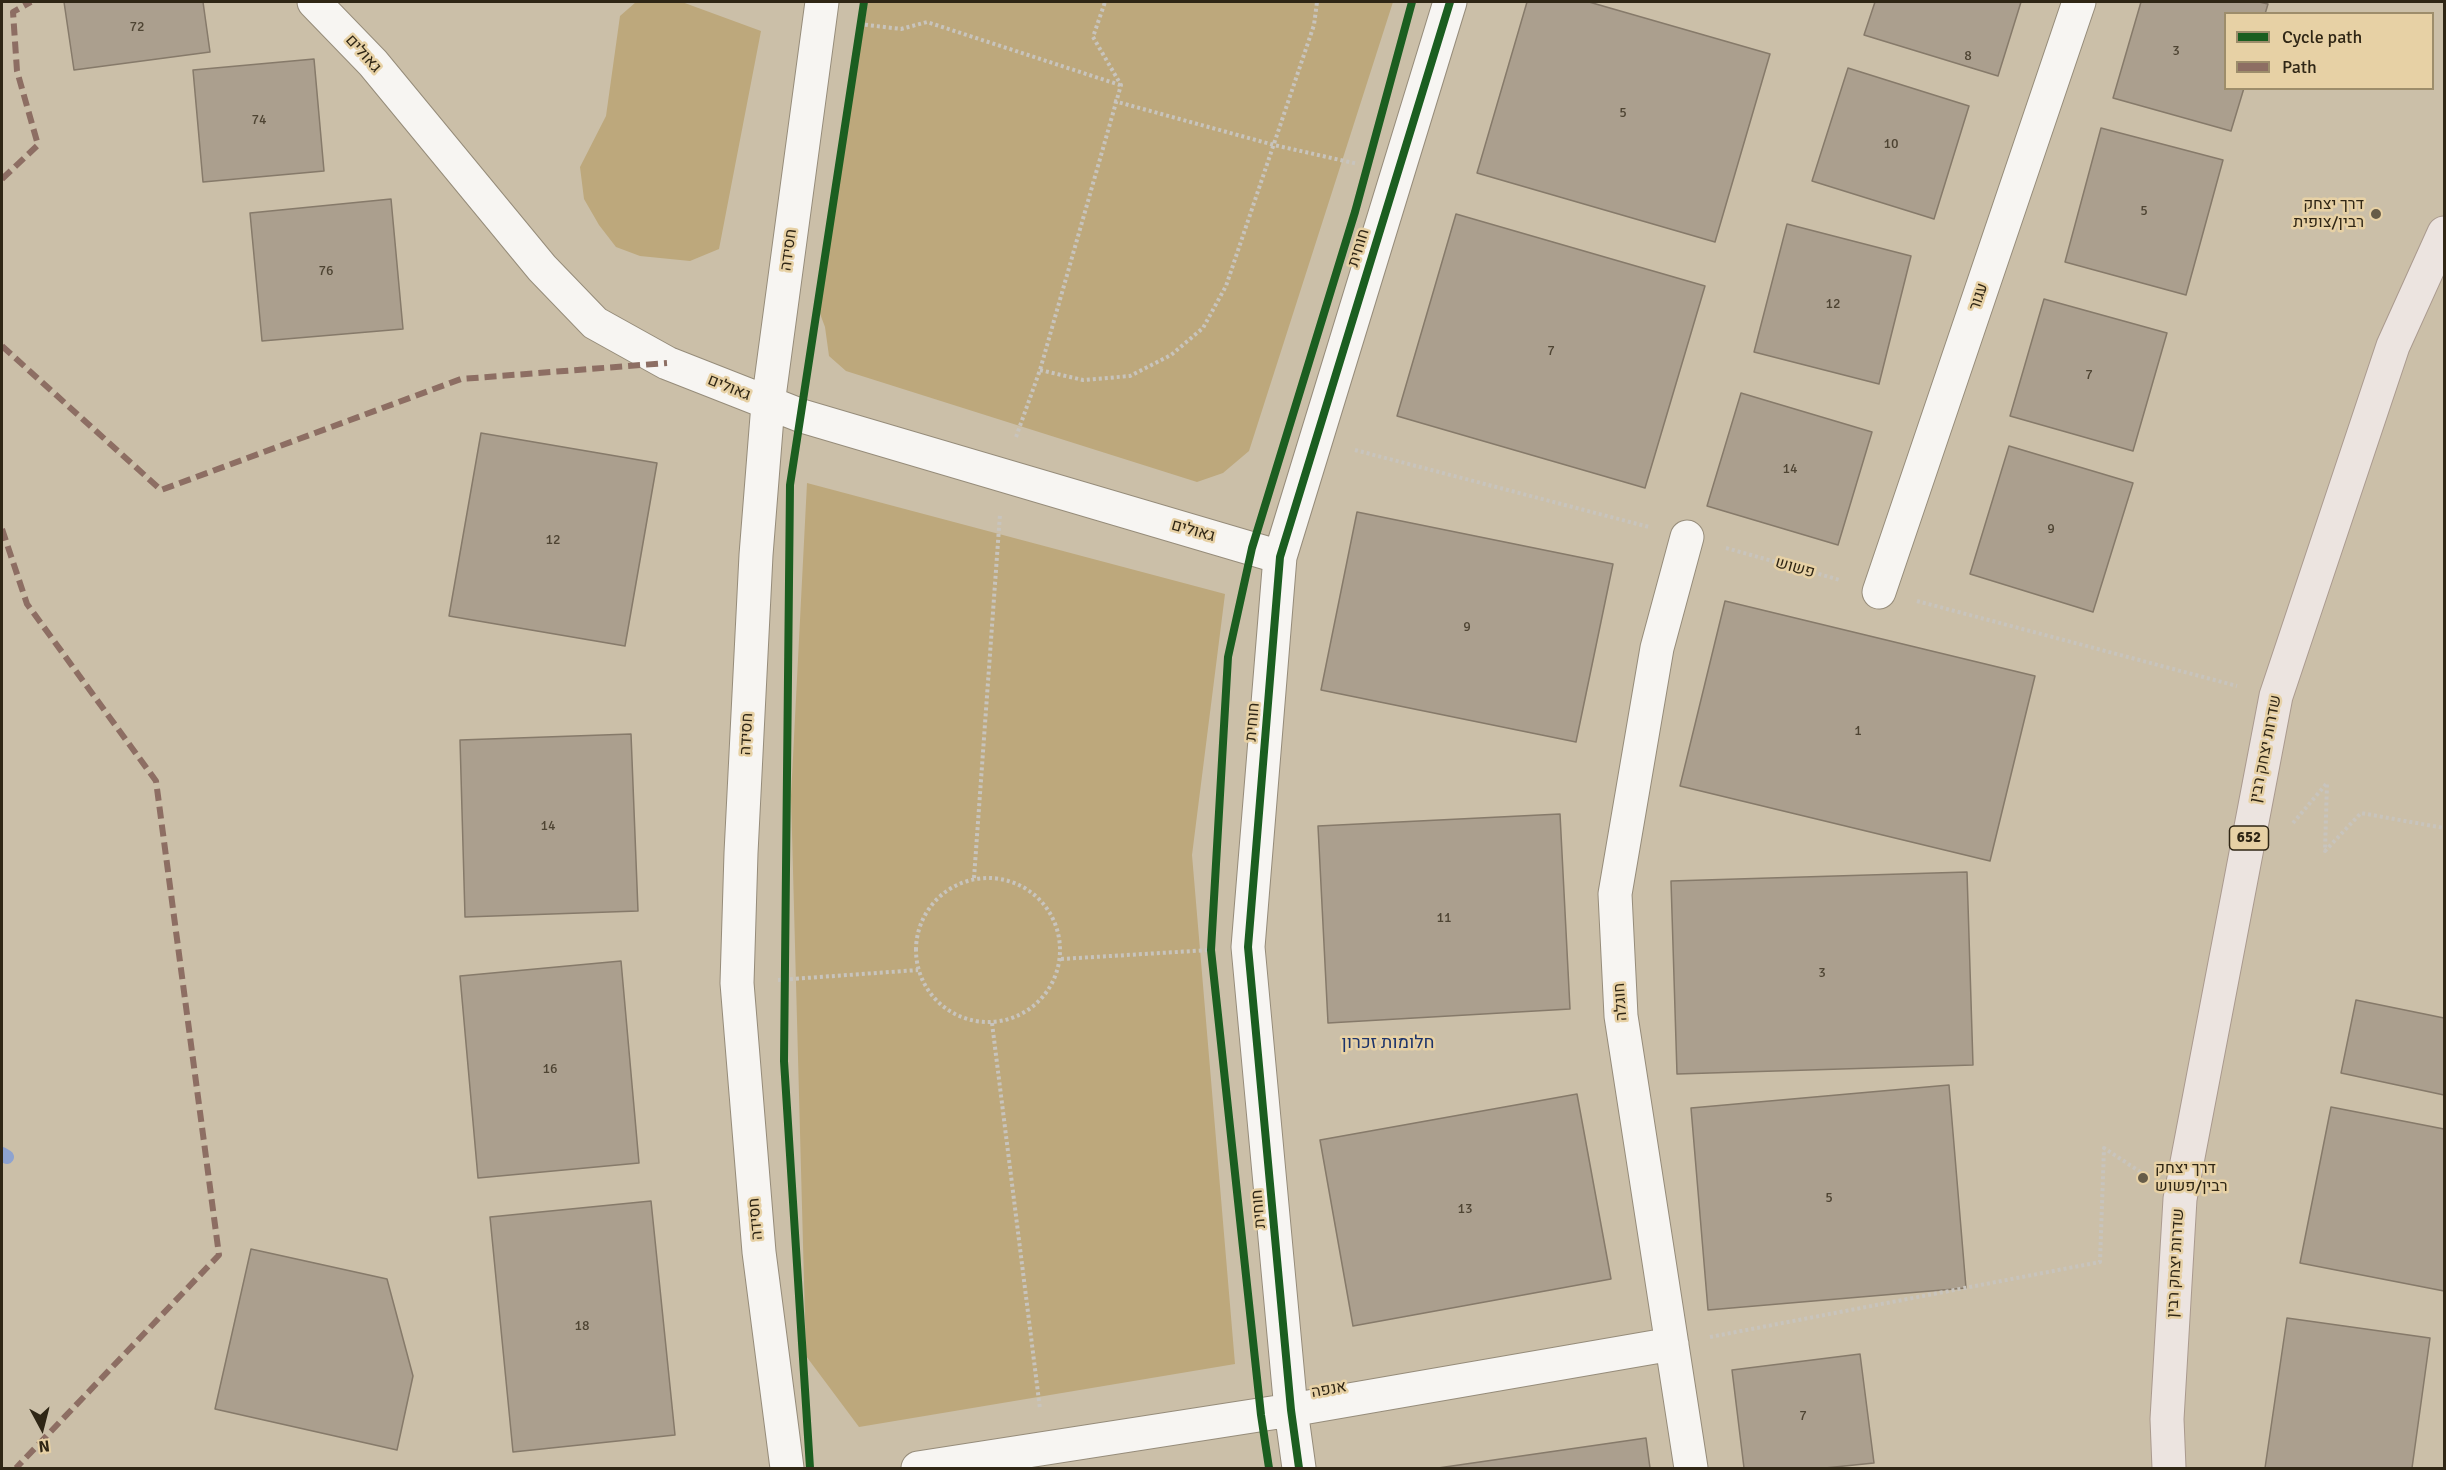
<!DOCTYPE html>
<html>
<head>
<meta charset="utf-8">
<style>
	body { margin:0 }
	#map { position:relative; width:2446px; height:1470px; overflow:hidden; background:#cbbfa8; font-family:Signika,sans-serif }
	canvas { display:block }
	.frame { position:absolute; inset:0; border:3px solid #2f2615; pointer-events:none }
	.legend { position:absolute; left:2224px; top:12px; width:210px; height:78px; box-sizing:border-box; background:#e7d1a5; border:2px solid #9d8d6b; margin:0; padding:8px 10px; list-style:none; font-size:18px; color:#2f2615 }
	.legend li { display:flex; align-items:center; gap:12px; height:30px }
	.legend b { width:30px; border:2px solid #9d8d6b }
	.north { position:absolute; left:12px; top:1398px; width:60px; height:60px; -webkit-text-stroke:4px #e7d1a5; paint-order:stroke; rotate:173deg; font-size:16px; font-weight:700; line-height:24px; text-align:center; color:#2f2615 }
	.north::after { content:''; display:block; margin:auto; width:21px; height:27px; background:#2f2615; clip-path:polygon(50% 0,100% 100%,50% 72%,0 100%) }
</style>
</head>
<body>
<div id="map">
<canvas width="2446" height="1470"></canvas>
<div class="frame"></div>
<ul class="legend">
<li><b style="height:8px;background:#1b5e20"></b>Cycle path</li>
<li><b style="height:8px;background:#8d6e63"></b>Path</li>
</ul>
<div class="north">N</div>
</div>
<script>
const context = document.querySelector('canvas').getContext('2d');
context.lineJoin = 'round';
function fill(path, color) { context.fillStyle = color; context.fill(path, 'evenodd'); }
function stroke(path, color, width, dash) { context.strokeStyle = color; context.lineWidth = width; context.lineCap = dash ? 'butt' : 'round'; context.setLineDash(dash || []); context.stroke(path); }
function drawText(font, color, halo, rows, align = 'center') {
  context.font = font + ' Signika,Heebo,sans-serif'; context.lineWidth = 5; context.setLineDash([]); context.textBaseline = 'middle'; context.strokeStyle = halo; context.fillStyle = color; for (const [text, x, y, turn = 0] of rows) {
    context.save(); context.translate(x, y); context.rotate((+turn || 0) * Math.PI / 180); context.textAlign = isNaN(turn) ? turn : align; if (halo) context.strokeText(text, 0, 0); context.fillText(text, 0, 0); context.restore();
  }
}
const green = new Path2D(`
	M636 2H682L761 31 719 249 690 261 640 256 616 247 599 225 584 199 580 167 606 116 620 16Z
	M868 2H1393L1249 451 1223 473 1197 482 846 371 829 356 825 327 816 303Z
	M807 483 1225 594 1192 855 1235 1364 859 1427 806 1356 791 796Z`);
const stream = new Path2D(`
	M2 1154 7 1157`);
const building = new Path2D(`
	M64 2H203L210 52 74 70Z
	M1527 2H1589L1770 54 1715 242 1477 173Z
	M1875 2H2021L1998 76 1864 35Z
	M2141 2H2259L2268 4 2265 14H2226V88H2244L2231 131 2113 98Z
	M314 59 324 171 203 182 193 70Z
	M1848 68 1969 106 1934 219 1812 181Z
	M2101 128 2223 160 2186 295 2065 262Z
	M391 199 403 329 262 341 250 213Z
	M1456 214 1705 286 1645 488 1397 416Z
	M1787 224 1911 256 1879 384 1754 352Z
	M2044 299 2167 333 2133 451 2010 416Z
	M1741 393 1872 432 1838 545 1707 506Z
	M481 433 657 463 625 646 449 616Z
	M2009 446 2133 483 2093 612 1970 574Z
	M1357 512 1613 564 1576 742 1321 690Z
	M1725 601 2035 676 1990 861 1680 786Z
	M631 734 638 911 465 917 460 740Z
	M1560 814 1570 1009 1328 1023 1318 826Z
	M1967 872 1973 1065 1677 1074 1671 881Z
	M621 961 639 1163 478 1178 460 976Z
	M2356 1000 2444 1018V1095L2341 1073Z
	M1949 1085 1966 1288 1708 1310 1691 1108Z
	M1577 1094 1611 1279 1353 1326 1320 1140Z
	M2331 1107 2444 1129V1291L2300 1263Z
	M651 1201 675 1435 513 1452 490 1217Z
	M251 1249 387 1279 413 1376 397 1450 215 1409Z
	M2287 1318 2430 1338 2412 1468H2265Z
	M1860 1354 1874 1463 1825 1468H1744L1732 1370Z
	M1646 1438 1650 1468H1438Z`);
const path = new Path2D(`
	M859 24 901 29 927 22 1120 85
	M1114 101 1274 145 1358 164
	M1040 370 1083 380 1130 376 1171 355 1203 328 1226 286 1314 25 1317 2
	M1016 437 1040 370 1121 85 1093 37 1105 2
	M1355 450 1649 527
	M1726 548 1840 580
	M1917 601 2237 686
	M2293 823 2327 783 2325 851 2361 813 2444 828
	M916 950a72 72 0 1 1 144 0a72 72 0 1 1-144 0Z
	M974 878 1000 514
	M1061 959 1210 950
	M778 980 918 970
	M992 1023 1040 1409
	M1710 1337 2100 1262 2104 1148 2145 1175`);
const street = new Path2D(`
	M314 2 373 63 542 268 595 323 667 363 802 416 1280 557
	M1687 537 1657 648 1615 894 1621 1016 1691 1468
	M1879 592 2079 2
	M787 1468 759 1252 737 983 741 853 756 555 768 404 822 2
	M918 1468 1291 1410 1672 1344
	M1299 1468 1291 1410 1248 947 1280 557 1450 2`);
const primary = new Path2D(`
	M2169 1468 2167 1419 2180 1199 2276 696 2393 346 2444 233`);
const quiet = new Path2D(`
	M2 179 38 145 17 71 13 12 31 2
	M2 346 161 490 461 379 667 363
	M2 529 27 604 156 781 219 1255 16 1468`);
const cycleway = new Path2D(`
	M810 1468 784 1061 790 485 864 2
	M1269 1468 1261 1415 1211 950 1228 657 1252 548 1355 212 1412 2
	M1299 1468 1291 1410 1248 947 1280 557 1450 2`);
const markers = [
	[2376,214,6,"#665c48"],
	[2143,1178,6,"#665c48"]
];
const numberNames = [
	["72",137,27],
	["3",2176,51],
	["8",1968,56],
	["5",1623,113],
	["74",259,120],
	["10",1891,144],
	["5",2144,211],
	["76",326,271],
	["12",1833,304],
	["7",1551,351],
	["7",2089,375],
	["14",1790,469],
	["9",2051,529],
	["12",553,540],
	["9",1467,627],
	["1",1858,731],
	["14",548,826],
	["11",1444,918],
	["3",1822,973],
	["16",550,1069],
	["5",1829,1198],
	["13",1465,1209],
	["18",582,1326],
	["7",1803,1416]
];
const shields = [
	[2249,838,39]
];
const shieldNames = [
	["652",2249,838]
];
const streetNames = [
	["גאולים",363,54,48],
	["חוחית",1359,248,-73],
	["חסידה",789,250,-82],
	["עגור",1979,297,-71],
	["גאולים",729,388,22],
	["גאולים",1193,531,16],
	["פשוש",1795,568,16],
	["חוחית",1253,722,-85],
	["חסידה",747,734,-87],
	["שדרות יצחק רבין",2266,749,-79],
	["חוגלה",1621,1002,-94],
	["חוחית",1259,1209,-95],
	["חסידה",756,1219,-95],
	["שדרות יצחק רבין",2176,1263,-87],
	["אנפה",1329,1390,-10]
];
const poiNames = [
	["דרך יצחק",2364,205],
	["רבין/צופית",2364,223],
	["דרך יצחק",2155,1169,"left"],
	["רבין/פשוש",2155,1187,"left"]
];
const neighbourhoodNames = [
	["חלומות זכרון",1388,1043]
];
fill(green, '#bda87c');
stroke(stream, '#8ea3d0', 14);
fill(building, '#ab9f8e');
stroke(building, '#867a6a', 1.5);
stroke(street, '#968c7a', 35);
stroke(primary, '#aa9a8e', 35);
stroke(path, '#c8c4bd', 4, [3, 3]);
stroke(street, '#f7f5f2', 33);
stroke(primary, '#ece4e0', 33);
stroke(quiet, '#8d6e63', 6, [12, 6]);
stroke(cycleway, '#1b5e20', 8);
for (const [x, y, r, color] of markers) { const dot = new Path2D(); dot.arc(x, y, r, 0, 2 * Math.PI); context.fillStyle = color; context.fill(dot); stroke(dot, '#e7d1a5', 2); }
drawText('14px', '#4e4433', null, numberNames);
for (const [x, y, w] of shields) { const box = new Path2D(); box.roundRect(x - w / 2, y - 12, w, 24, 4.5); context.fillStyle = '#e7d1a5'; context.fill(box); stroke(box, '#2f2615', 1.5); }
drawText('bold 15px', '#2f2615', null, shieldNames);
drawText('16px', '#2f2615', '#e7d1a5', streetNames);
drawText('16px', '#2f2615', '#e7d1a5', poiNames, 'right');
drawText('18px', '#1d346b', '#e7d1a5', neighbourhoodNames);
</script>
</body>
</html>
